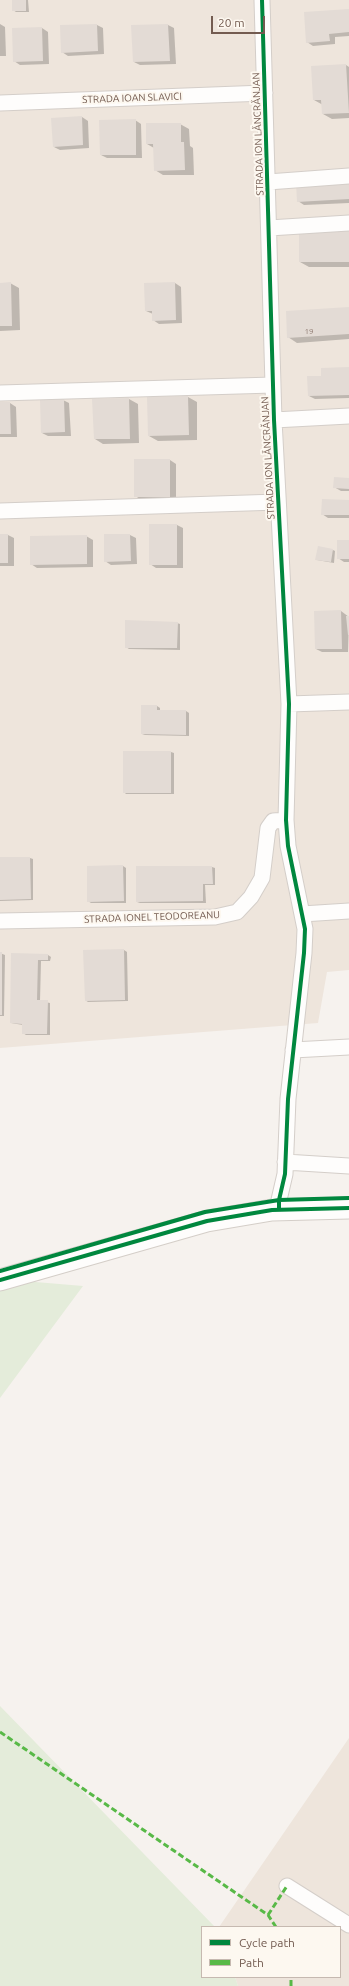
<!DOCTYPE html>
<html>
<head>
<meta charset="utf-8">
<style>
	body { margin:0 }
	#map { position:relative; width:349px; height:1986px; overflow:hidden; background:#f6f2ee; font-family:Ubuntu,sans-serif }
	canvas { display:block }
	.legend { position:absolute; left:201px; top:1926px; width:140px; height:52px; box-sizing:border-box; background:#fdf8f0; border:1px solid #c6b9b0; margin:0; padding:5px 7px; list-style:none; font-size:12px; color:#735b50 }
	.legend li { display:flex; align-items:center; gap:8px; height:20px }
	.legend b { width:20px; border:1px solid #c6b9b0 }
	.scale { position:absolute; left:211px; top:16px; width:54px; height:18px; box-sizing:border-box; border:2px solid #735b50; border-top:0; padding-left:5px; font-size:12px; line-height:14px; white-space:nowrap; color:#735b50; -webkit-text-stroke:3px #fdf8f0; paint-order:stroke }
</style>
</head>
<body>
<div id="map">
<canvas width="349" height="1986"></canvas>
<ul class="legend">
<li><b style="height:5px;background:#00873e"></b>Cycle path</li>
<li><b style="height:5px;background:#58b947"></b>Path</li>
</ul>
<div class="scale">20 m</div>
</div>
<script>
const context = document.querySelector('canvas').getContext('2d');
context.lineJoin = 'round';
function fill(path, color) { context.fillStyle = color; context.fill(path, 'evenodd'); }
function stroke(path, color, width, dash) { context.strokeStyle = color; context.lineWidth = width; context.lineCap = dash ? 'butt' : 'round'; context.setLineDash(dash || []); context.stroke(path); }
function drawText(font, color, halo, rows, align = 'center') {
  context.font = font + ' Ubuntu,sans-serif'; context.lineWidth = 4; context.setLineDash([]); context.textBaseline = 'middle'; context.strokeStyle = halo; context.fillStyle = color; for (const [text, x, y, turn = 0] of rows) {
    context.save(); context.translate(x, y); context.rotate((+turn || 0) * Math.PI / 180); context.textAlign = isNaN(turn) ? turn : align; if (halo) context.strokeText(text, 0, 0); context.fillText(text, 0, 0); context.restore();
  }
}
const residential = new Path2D(`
	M0 0H349V970L327 972 318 1023 0 1048Z
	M349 1738V1986H238L235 1977H340V1927H219Z`);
const green = new Path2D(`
	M0 1279 83 1286 0 1398Z
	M0 1706 215 1927H202V1977H235L238 1986H0Z`);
const shadow = new Path2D(`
	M13 0H28L29 12H16L13 10Z
	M349 10V36L335 37V44L313 46 307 42Z
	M0 24 5 27 6 56H0Z
	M97 25 103 28 104 54 68 56 62 52Z
	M168 25 174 28 176 64 140 65 134 62 132 26Z
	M42 28 48 32 49 64 20 65 14 61 13 29Z
	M346 65 349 67V118L332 119 323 114V105L314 100Z
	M82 117 88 121 89 148 60 150 54 147Z
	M135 120 141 124 142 158H107L101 155Z
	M180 124 189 129 190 146 193 148 194 175H163L155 170 154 148 147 144Z
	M349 180V203L304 205 298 201Z
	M349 232V267H309L300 262Z
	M10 283 19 288 20 330 0 331V284Z
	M175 283 181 287 182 323 159 324 153 320V314L146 311Z
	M349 308V339L297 343 288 337Z
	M349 368V398L315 399 309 396 322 377Z
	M188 397 197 402V440L158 441 149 436Z
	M129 399 138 404 139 443 103 444 95 439Z
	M63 400 69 403 71 436H48L42 433Z
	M0 403H10L16 407 17 437H0Z
	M170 460 176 464V500H142L135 496Z
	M349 479V491H341L334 487Z
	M349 501V518H328L322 514Z
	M177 525 183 528V568H156L150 564Z
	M0 535H8L14 538V566H0Z
	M130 535 136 538 137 564 111 565 105 561Z
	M86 536 93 540V567L37 568 31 564Z
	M349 541V562H344L338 558Z
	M333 550 335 551 334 563 317 560Z
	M341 611 349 617 348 652H322L316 649Z
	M177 623 180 624V650L129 649 126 647Z
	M157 706 160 708V711H186L189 713V736L145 735 142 734Z
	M171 752 174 753V794H126L124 792Z
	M0 858H30L33 859V900L0 901Z
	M123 866 126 868V903H91L88 901Z
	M212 867 215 868V885H205L206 903H140L137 902Z
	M124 950 127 952 128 1001 88 1002 85 1000Z
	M0 953 5 955 4 1016H0Z
	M12 954 48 955 51 957 50 961H41L40 1001 50 1003V1035H26L23 1033V1025L11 1023Z`);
const building = new Path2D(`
	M12 0H26V11H12Z
	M349 9V32L329 34 330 41 306 43 304 12Z
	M97 24 98 51 61 53 60 25Z
	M168 24 170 61 133 62 131 25Z
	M42 27 43 61 13 62 12 28Z
	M346 64 349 113 322 114 321 100H313L311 66Z
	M82 116 83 145 53 147 51 118Z
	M136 119V155H100L99 120Z
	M146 123H181V142H184L185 170 154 171 153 144H146Z
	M349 179V199L297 202 296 182Z
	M349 231V262H299V232Z
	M11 282 12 326H0V283Z
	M175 282 176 320 152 321V311H145L144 283Z
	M349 307V334L287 338 286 311Z
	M349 367V395L308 396 307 376H321V368Z
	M188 396 189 435 148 436 147 397Z
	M129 398 130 439H94L92 399Z
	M64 399 65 432 41 433 40 400Z
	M0 402H10L11 434H0Z
	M134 459H170V497H134Z
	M334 477 349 478V489L333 488Z
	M322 499 349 500V515H321Z
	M149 524H177V565H149Z
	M0 534H8V563H0Z
	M104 534H130L131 561 104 562Z
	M87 535V564L30 565V536Z
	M337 540H349V559H337Z
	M318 546 333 549 331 562 315 560Z
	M341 610 342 649H315L314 611Z
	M346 616H349V635H348Z
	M125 620 178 622 177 648H125Z
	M141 705H157V710H186V735L141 734Z
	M123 751H171V793H123Z
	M0 857H30L31 899 0 900Z
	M123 865 124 901 87 902V866Z
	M136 866H212L213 884H203V901L136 902Z
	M124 949 125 1000 85 1001 83 950Z
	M0 952H2V1015H0Z
	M11 953 48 954V960H38L37 1000H48L47 1034H22V1024L10 1023Z`);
const minor = new Path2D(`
	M262 0 274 420 289 704 286 820 288 846 305 929 304 953 288 1099 285 1174 279 1200V1210
	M0 103 265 93
	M268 182 349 176
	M269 228 349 223
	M0 393 273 385
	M274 420 349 416
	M0 511 278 502
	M289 704 349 702
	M302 914 349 911
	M0 921 215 917 237 912 251 897 262 878 268 828 273 821 286 820
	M293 1050 349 1047
	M285 1162 349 1166
	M287 1886 349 1925`);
const secondary = new Path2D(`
	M0 1280 207 1221 272 1210 349 1208`);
const quiet = new Path2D(`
	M0 1732 268 1915 276 1927
	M268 1915 287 1886
	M291 1986V1977`);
const cycleway = new Path2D(`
	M262 0 274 420 289 704 286 820 288 846 305 929 304 953 288 1099 285 1174 279 1200V1210
	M0 1271 205 1212 279 1200 349 1198
	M0 1280 207 1221 272 1210 349 1208`);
const numberNames = [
	["19",309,331]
];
const streetNames = [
	["STRADA IOAN SLAVICI",132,98,-2],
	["STRADA ION LĂNCRĂNJAN",258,134,-92],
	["STRADA ION LĂNCRĂNJAN",268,458,-93],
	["STRADA IONEL TEODOREANU",152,917,-2]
];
fill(residential, '#eee5dc');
fill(green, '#e4ecda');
fill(shadow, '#0003');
fill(building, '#e3dbd5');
stroke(minor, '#d4cec9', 17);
stroke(secondary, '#d4cec8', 23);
stroke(minor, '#fefdfc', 15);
stroke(secondary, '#fefdfc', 21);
stroke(quiet, '#58b947', 3, [6, 3]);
stroke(cycleway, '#00873e', 4);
drawText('8px', '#917d74', null, numberNames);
drawText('10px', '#735b50', '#fdf8f0', streetNames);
</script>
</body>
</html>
